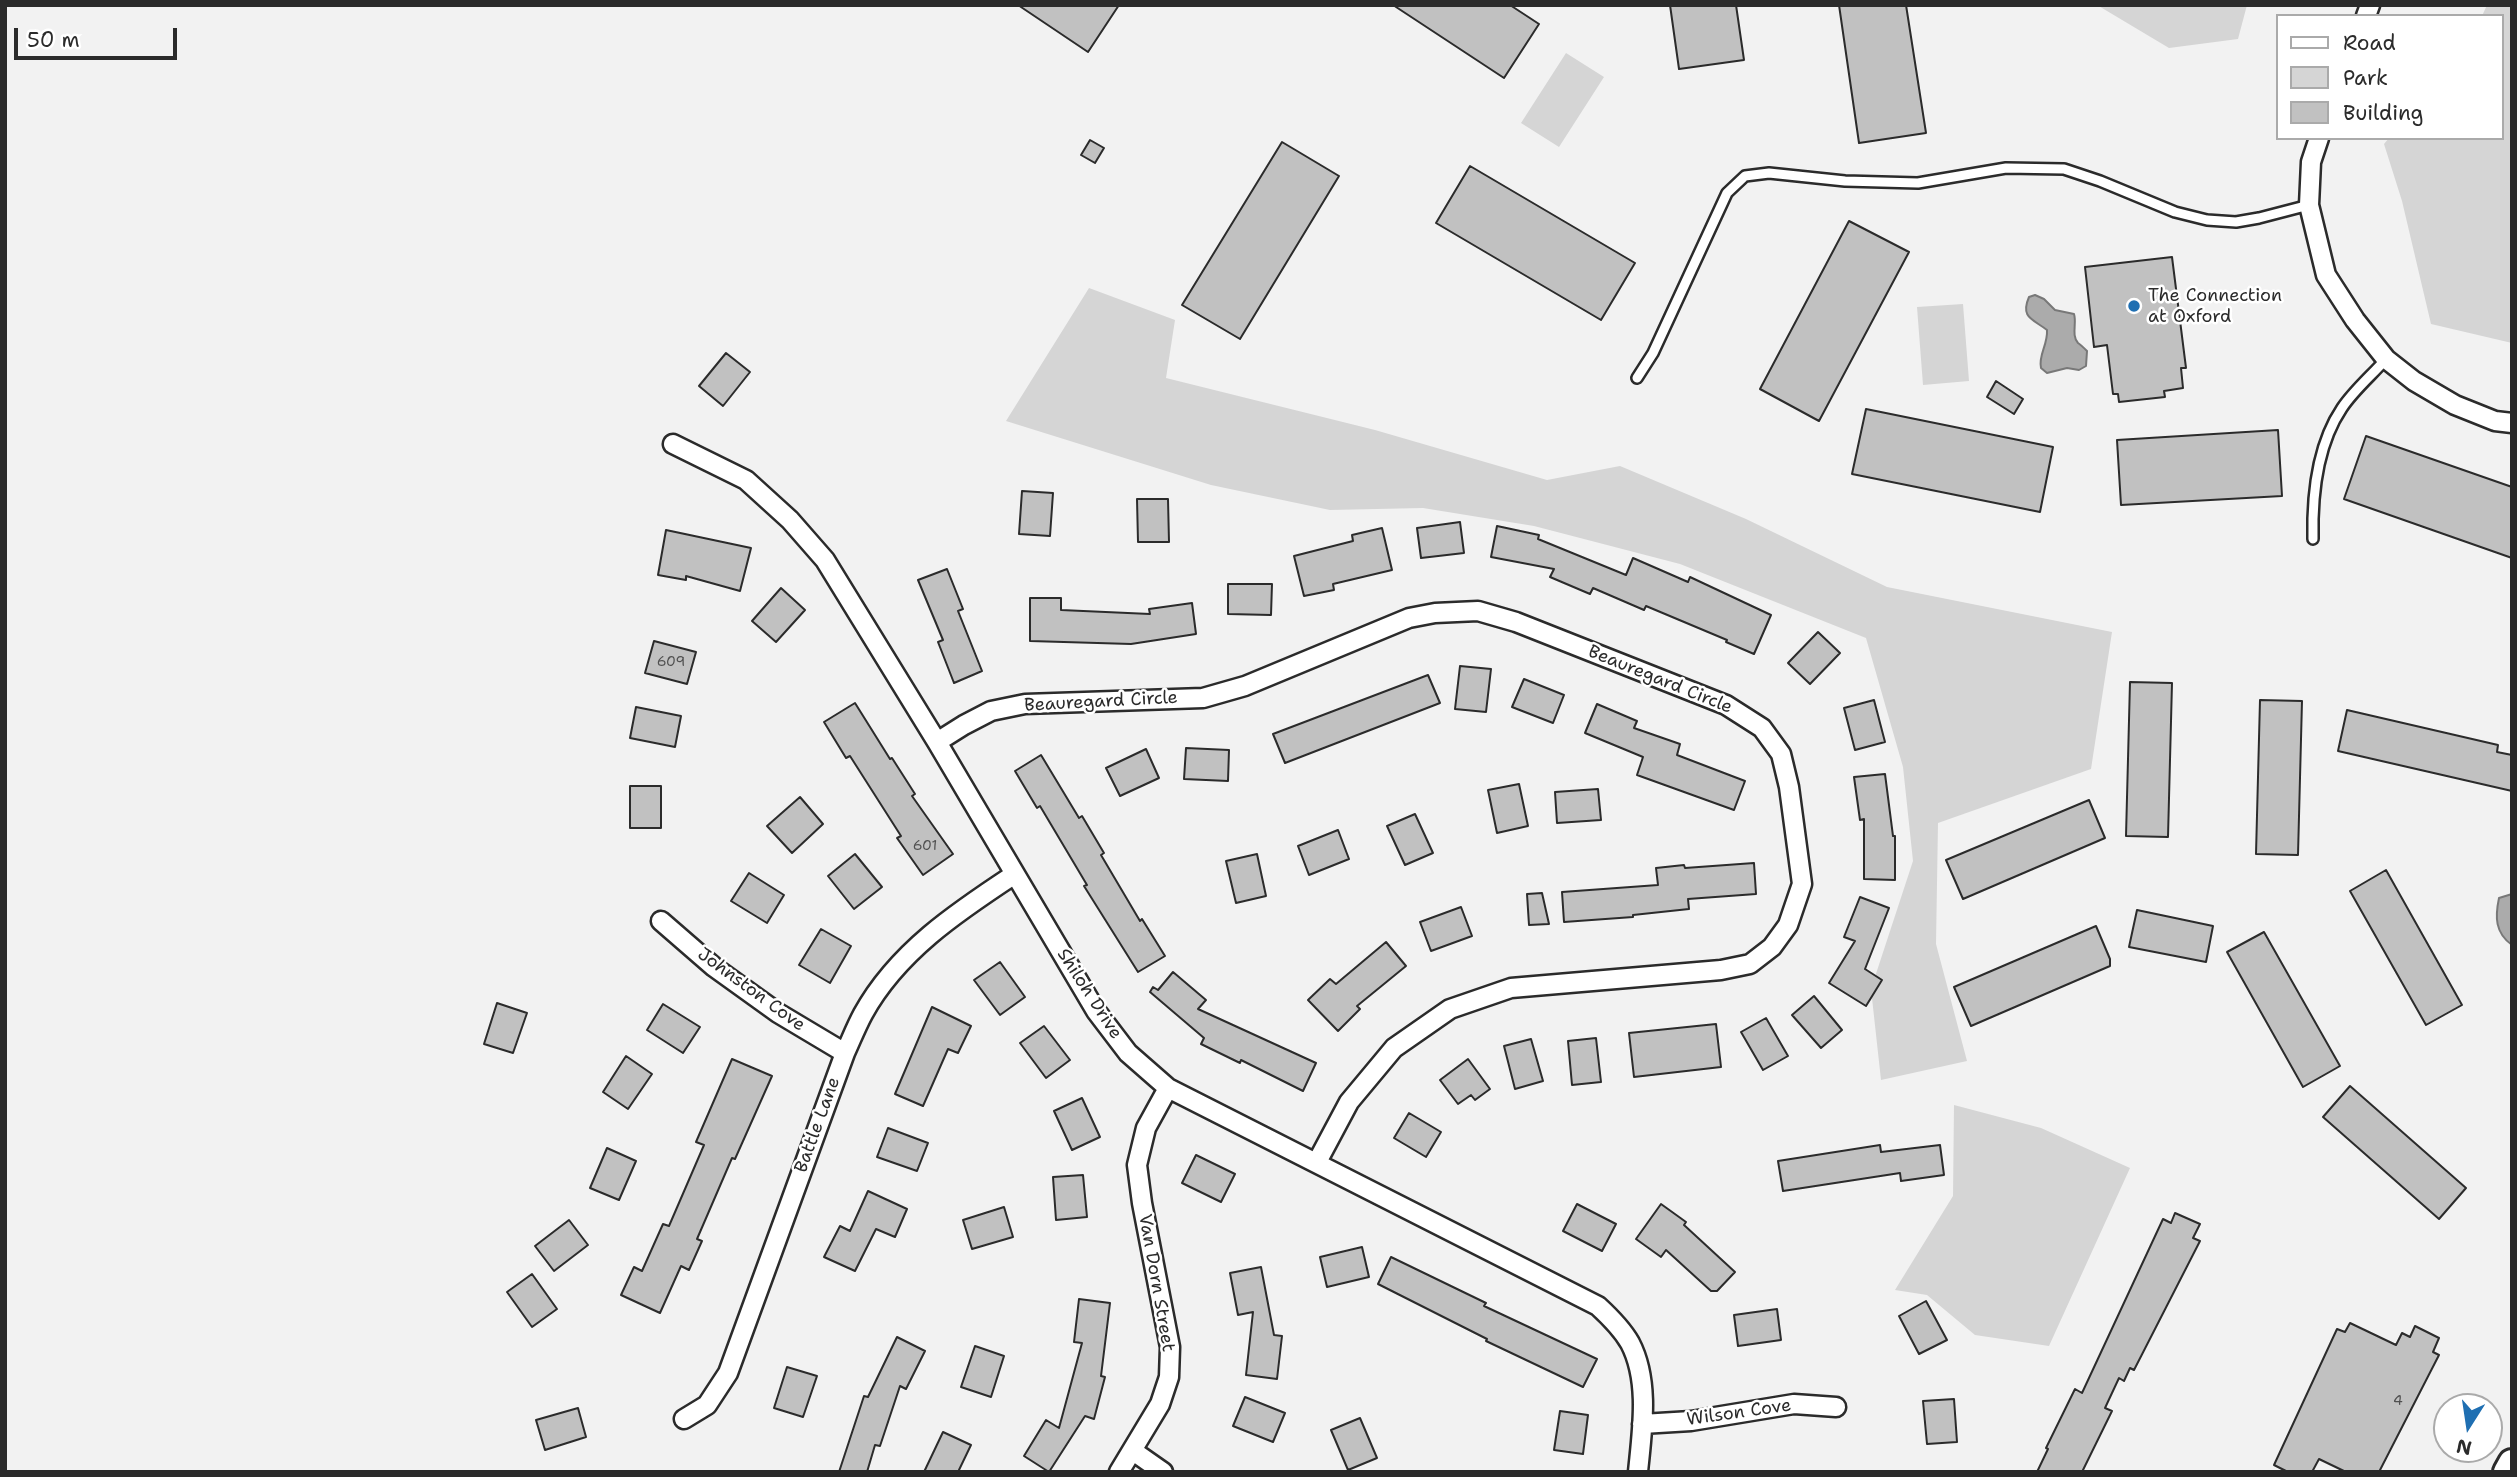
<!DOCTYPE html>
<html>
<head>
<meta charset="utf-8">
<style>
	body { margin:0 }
	#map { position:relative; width:2517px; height:1477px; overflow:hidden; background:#f2f2f2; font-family:"Shantell Sans",sans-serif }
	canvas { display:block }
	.frame { position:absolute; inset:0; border:7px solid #2b2b2b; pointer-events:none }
	.legend { position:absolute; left:2276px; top:14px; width:228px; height:126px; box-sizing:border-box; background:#fff; border:2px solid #aaa; margin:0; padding:9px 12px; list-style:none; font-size:21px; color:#2b2b2b }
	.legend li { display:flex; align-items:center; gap:14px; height:35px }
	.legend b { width:35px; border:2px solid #aaa }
	.north { position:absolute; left:2433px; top:1393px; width:70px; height:70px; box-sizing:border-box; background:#fff; border:2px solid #aaa; border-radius:50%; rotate:192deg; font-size:19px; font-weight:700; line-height:28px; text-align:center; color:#2b2b2b }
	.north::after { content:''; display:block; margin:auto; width:24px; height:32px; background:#1f6fb2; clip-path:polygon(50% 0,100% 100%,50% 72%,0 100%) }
	.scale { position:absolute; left:14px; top:28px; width:163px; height:32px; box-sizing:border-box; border:4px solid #2b2b2b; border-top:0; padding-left:9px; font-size:21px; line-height:24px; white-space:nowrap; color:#2b2b2b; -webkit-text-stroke:5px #fff; paint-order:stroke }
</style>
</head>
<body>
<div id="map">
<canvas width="2517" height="1477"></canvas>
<div class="frame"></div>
<ul class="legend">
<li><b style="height:9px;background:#fff"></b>Road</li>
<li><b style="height:19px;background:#d5d5d5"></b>Park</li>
<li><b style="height:19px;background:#c1c1c1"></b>Building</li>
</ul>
<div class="north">N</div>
<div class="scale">50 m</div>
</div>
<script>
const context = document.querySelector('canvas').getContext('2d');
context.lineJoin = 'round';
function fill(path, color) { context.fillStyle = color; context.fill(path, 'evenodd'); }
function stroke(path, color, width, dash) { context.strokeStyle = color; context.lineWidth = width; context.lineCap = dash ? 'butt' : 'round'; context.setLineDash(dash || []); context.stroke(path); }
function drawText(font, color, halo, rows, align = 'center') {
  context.font = font + ' "Shantell Sans",sans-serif'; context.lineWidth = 5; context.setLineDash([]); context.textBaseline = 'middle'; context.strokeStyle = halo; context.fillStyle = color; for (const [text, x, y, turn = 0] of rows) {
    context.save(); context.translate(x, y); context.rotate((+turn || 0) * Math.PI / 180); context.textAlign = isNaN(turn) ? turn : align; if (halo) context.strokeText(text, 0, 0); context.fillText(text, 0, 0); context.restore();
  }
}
const green = new Path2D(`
	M2097 5H2247L2238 39 2169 48Z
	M2487 5H2512V343L2431 324 2402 201 2384 144 2389 138H2501V16H2482Z
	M1566 53 1604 77 1559 147 1521 123Z
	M1089 288 1175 320 1166 378 1375 430 1547 480 1620 466 1746 519 1887 587 2112 632 2091 769 1938 823 1936 944 1967 1061 1881 1080 1871 989 1913 861 1903 767 1866 638 1680 564 1534 526 1423 508 1330 510 1211 485 1006 421Z
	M1963 304 1969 381 1923 385 1917 307Z
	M1954 1105 2041 1128 2130 1168 2049 1346 1975 1335 1927 1295 1895 1290 1953 1196Z`);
const water = new Path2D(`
	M2035 295 2044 299 2055 310 2074 314C2077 323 2071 335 2078 343 2081 345 2084 348 2087 351L2086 366 2079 370 2067 368 2047 373 2041 368C2038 355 2048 345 2047 330 2033 319 2020 318 2029 297Z
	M2512 894V945C2495 933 2495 917 2499 898Z`);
const building = new Path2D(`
	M1018 5H1119L1088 52Z
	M1393 5H1510L1539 24 1504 78Z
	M1670 5H1736L1744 60 1679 69Z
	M1839 5H1906L1926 133 1859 143Z
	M1090 140 1104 148 1095 163 1081 155Z
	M1282 142 1339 176 1240 339 1182 305Z
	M1470 166 1635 263 1601 320 1436 223Z
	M1849 221 1909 252 1819 421 1760 389Z
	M2172 257 2186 368H2181L2183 388 2164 391 2165 397 2119 402 2118 394H2113L2107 345 2094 347 2085 267Z
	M726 353 750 372 723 406 699 386Z
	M1996 381 2023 399 2014 414 1987 397Z
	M1866 409 2053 447 2040 512 1852 474Z
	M2278 430 2282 496 2121 505 2117 440Z
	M2366 436 2512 487V558L2344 499Z
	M1022 491 1053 493 1050 536 1019 534Z
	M1137 499H1168L1169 542H1138Z
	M1460 522 1464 553 1421 558 1417 528Z
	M1497 526 1539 535 1538 539 1626 575 1633 558 1688 582 1690 577 1771 615 1754 654 1726 642 1727 640 1646 606 1644 610 1593 588 1590 594 1550 577 1554 569 1491 557Z
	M1382 528 1392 570 1333 584 1334 590 1304 596 1294 556 1353 541 1352 535Z
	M666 530 751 548 740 591 686 576V580L658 575Z
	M947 569 963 609 958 611 982 671 954 683 938 642 943 640 918 580Z
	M1228 584H1272L1271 615 1228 614Z
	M781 588 805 610 776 642 752 621Z
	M1030 598H1061V610L1150 614 1149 609 1192 603 1196 634 1131 644 1030 641Z
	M1818 632 1840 653 1810 684 1788 663Z
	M654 641 696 652 687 684 645 673Z
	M1460 666 1491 669 1486 712 1455 709Z
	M1428 675 1440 703 1285 763 1273 734Z
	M1524 679 1564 695 1553 723 1512 707Z
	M2130 682 2172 683 2168 837 2126 836Z
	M1874 700 1885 742 1855 750 1844 708Z
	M2260 700 2302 701 2298 855 2256 854Z
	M855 703 890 759 892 758 915 794 912 796 953 854 923 875 897 838 901 836 850 756 846 758 824 722Z
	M1597 704 1637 721 1634 728 1680 744 1677 755 1745 781 1734 810 1637 775 1643 757 1585 733Z
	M636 707 681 716 675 747 630 738Z
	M2347 710 2498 745 2497 752 2512 755V791L2338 751Z
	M1186 748 1229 750 1228 781 1184 779Z
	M1146 749 1159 778 1120 796 1106 768Z
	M1041 755 1079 818 1082 816 1104 853 1101 855 1140 921 1142 919 1165 956 1138 972 1084 886 1087 885 1040 806 1037 808 1015 771Z
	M1885 774 1893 836H1895V880L1864 879V819L1860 820 1854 777Z
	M1519 784 1528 826 1497 833 1488 790Z
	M630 786H661V828H630Z
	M1598 789 1601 820 1557 823 1555 792Z
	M800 797 823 824 792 853 767 826Z
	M2089 800 2105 838 1963 899 1946 860Z
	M1415 814 1433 853 1405 865 1387 826Z
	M1338 830 1349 859 1309 875 1298 846Z
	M855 854 882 887 854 909 828 876Z
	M1257 854 1266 896 1236 903 1226 861Z
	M1754 863 1756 894 1688 899 1689 909 1633 915V917L1564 922 1562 892 1658 885 1656 868 1684 865 1685 868Z
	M2386 870 2462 1005 2426 1025 2350 891Z
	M749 873 784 895 767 923 731 901Z
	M1542 893 1549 924 1529 925 1527 894Z
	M1860 897 1889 908 1865 969 1882 980 1866 1006 1829 983 1855 941 1844 937Z
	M1461 907 1472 936 1431 951 1420 922Z
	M2137 910 2213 926 2206 962 2129 947Z
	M2096 926 2110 959V966L1971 1026 1954 987Z
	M821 929 851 946 830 983 799 965Z
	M2264 932 2340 1066 2303 1087 2227 952Z
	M1386 942 1406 966 1357 1006 1360 1009 1338 1031 1308 1000 1330 979 1336 984Z
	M1000 962 1025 997 1000 1015 974 980Z
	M1173 972 1206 1000 1198 1009 1316 1063 1303 1091 1241 1060 1240 1063 1201 1044 1204 1038 1150 992 1153 987 1158 990Z
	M1814 996 1842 1030 1821 1048 1792 1015Z
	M497 1003 527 1013 513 1053 484 1044Z
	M663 1004 700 1027 683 1053 647 1030Z
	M932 1007 971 1026 958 1053 948 1049 923 1106 895 1094Z
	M1766 1018 1788 1056 1763 1070 1741 1032Z
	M1716 1024 1721 1067 1634 1077 1629 1033Z
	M1044 1026 1070 1060 1046 1078 1020 1043Z
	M1596 1038 1601 1082 1572 1085 1568 1041Z
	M1531 1039 1543 1081 1515 1089 1504 1046Z
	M626 1056 652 1074 628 1109 603 1092Z
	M732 1059 772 1076 735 1159 732 1158 697 1239 702 1241 689 1270 681 1266 660 1313 621 1295 634 1267 642 1271 663 1224 669 1226 704 1145 696 1142Z
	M1468 1059 1490 1089 1475 1100 1471 1095 1458 1104 1440 1080Z
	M2350 1086 2466 1188 2439 1219 2323 1117Z
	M1082 1098 1100 1137 1072 1150 1054 1111Z
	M1409 1113 1441 1132 1426 1157 1394 1138Z
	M888 1128 928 1143 917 1171 877 1157Z
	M1880 1145 1881 1152 1940 1145 1944 1175 1901 1181 1900 1173 1783 1191 1778 1161Z
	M607 1148 636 1161 619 1200 590 1188Z
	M1196 1155 1235 1174 1221 1202 1182 1183Z
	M1083 1175 1087 1217 1056 1220 1053 1177Z
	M868 1191 907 1209 895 1237 876 1229 855 1271 824 1257 840 1226 850 1231Z
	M1577 1204 1616 1224 1602 1251 1563 1231Z
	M1661 1204 1686 1222 1684 1225 1735 1272 1717 1291H1711L1666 1250 1661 1257 1636 1239Z
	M1004 1207 1013 1237 972 1249 963 1220Z
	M2175 1213 2200 1224 2193 1238 2200 1241 2134 1370 2130 1368 2124 1381 2119 1378 2105 1408 2112 1411 2082 1472H2037L2048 1449 2046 1448 2075 1389 2082 1393 2163 1219 2171 1223Z
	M569 1220 588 1245 554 1271 535 1246Z
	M1362 1247 1369 1277 1327 1287 1320 1257Z
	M1391 1257 1486 1303 1484 1306 1597 1359 1583 1387 1486 1341 1487 1339 1378 1284Z
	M1261 1267 1274 1335 1282 1336 1277 1379 1246 1375 1253 1312 1238 1315 1230 1273Z
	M532 1274 557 1309 532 1327 507 1292Z
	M1079 1299 1110 1303 1101 1376 1105 1377 1094 1419 1085 1416 1049 1472 1024 1456 1046 1420 1059 1428 1082 1343 1074 1342Z
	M1926 1301 1947 1340 1919 1354 1899 1316Z
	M1777 1309 1781 1340 1738 1346 1734 1315Z
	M2350 1323 2396 1345 2402 1333 2410 1337 2415 1326 2439 1338 2433 1352 2439 1355 2379 1472H2346L2319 1459 2312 1472H2288L2274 1465 2337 1329 2345 1332Z
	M897 1337 925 1351 906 1389 900 1386 880 1446 875 1445 867 1472H839L864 1396 868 1397Z
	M975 1346 1004 1356 991 1397 961 1387Z
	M787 1367 817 1376 803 1417 774 1408Z
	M1245 1397 1285 1413 1273 1442 1233 1426Z
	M1954 1399 1957 1442 1927 1444 1923 1401Z
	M578 1408 586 1437 545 1450 536 1420Z
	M1560 1411 1588 1415 1583 1454 1554 1450Z
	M1360 1418 1377 1458 1348 1470 1331 1430Z
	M943 1432 971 1445 958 1472H924Z`);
const lane = new Path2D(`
	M1637 378 1653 353 1727 193 1745 176 1769 173 1845 181 1918 183 2006 168 2064 169 2100 181 2175 212 2207 220 2236 222 2259 218 2309 205
	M2313 539C2312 496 2317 445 2342 408 2354 390 2372 375 2386 359`);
const street = new Path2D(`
	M2366 16 2370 5
	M2319 138 2311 162 2309 205 2326 275 2355 320 2386 359 2414 381 2455 405 2495 421 2512 423
	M673 444 746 480 790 520 825 560 937 742 1096 1011 1128 1053 1168 1088 1598 1306C1610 1317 1622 1329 1630 1343 1650 1381 1642 1431 1638 1472
	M937 742 964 725 991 711 1025 704 1203 698 1245 686 1409 618 1435 613 1478 611 1516 622 1726 705 1762 728 1781 754 1789 787 1802 884 1788 925 1772 947 1750 964 1721 970 1511 988 1450 1009 1394 1048 1349 1102 1317 1162
	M661 921 714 967 778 1013 845 1053
	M684 1419 707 1405 728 1373 845 1053C851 1040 856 1027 863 1014 897 952 957 912 1015 874
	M1642 1424 1691 1421 1794 1404 1836 1407
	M1133 1451 1163 1472
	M1119 1472 1160 1404 1169 1377 1170 1347 1142 1203 1137 1165 1146 1128 1168 1088`);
const secondary = new Path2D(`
	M2507 1472 2512 1463`);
const markers = [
	[2134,306,7,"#1f6fb2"]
];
const numberNames = [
	["609",671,662],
	["601",925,846],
	["4",2398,1401]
];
const poiNames = [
	["The Connection",2148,296],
	["at Oxford",2148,317]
];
const streetNames = [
	["Beauregard Circle",1660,680,22],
	["Beauregard Circle",1101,702,-3],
	["Johnston Cove",751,990,36],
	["Shiloh Drive",1089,994,57],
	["Battle Lane",818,1125,-70],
	["Van Dorn Street",1156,1283,80],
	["Wilson Cove",1739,1413,-8]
];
fill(green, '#d5d5d5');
fill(water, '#ababab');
stroke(water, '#787878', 2);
fill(building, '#c1c1c1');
stroke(building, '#2b2b2b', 2);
stroke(lane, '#2b2b2b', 14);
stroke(street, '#2b2b2b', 23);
stroke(secondary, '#2b2b2b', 32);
stroke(lane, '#fff', 9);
stroke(street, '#fff', 18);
stroke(secondary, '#fff', 26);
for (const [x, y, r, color] of markers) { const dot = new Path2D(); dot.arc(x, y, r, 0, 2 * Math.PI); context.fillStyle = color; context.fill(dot); stroke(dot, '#fff', 2.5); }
drawText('14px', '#505050', null, numberNames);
drawText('18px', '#2b2b2b', '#fff', poiNames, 'left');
drawText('18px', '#2b2b2b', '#fff', streetNames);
</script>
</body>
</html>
